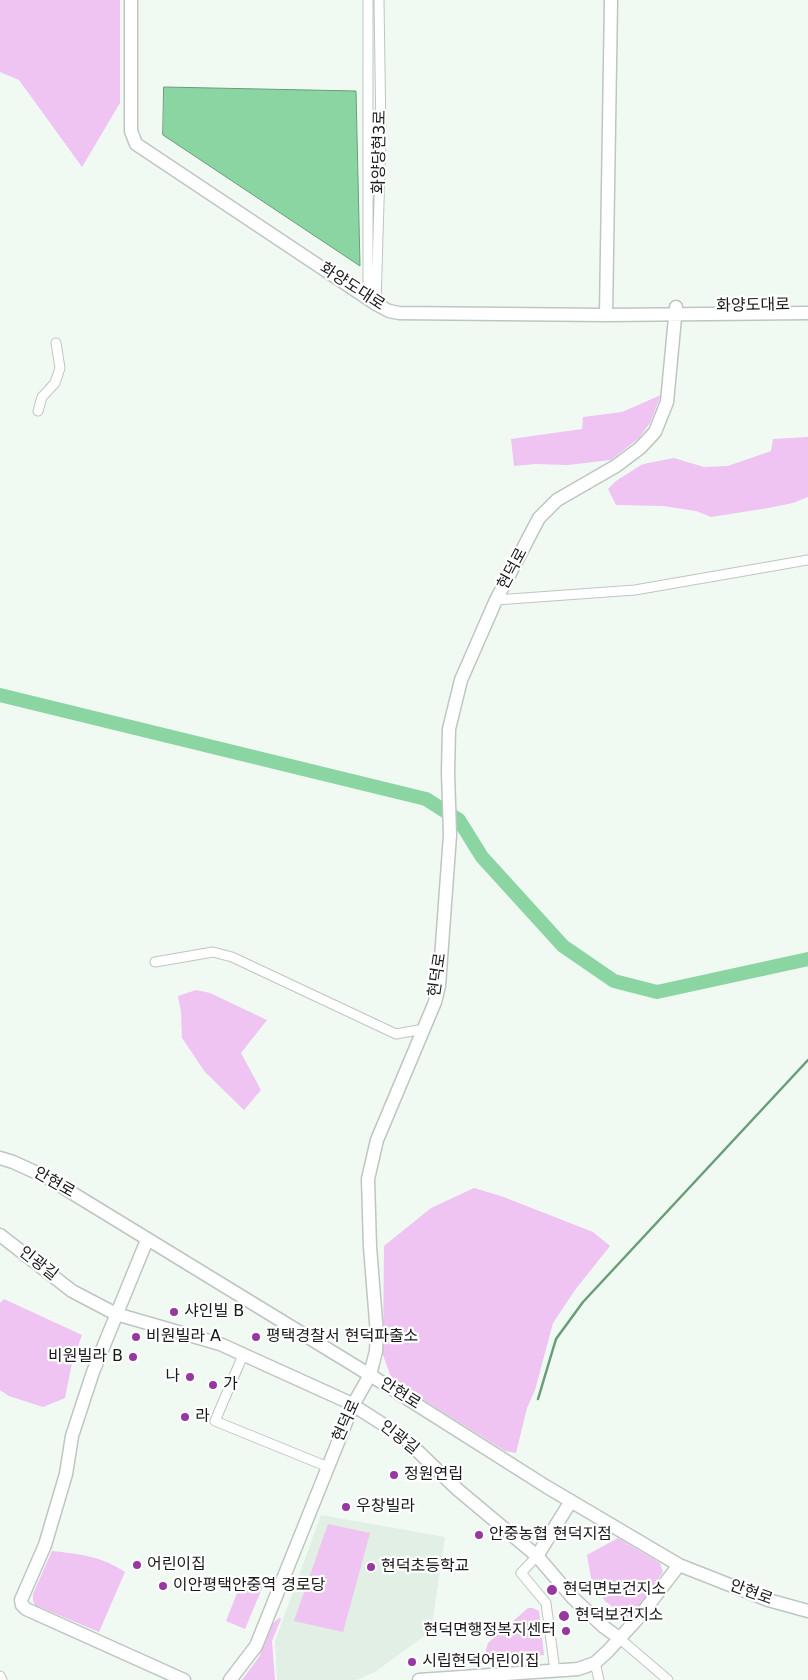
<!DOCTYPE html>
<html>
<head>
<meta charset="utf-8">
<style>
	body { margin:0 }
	canvas { display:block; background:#f1f9f3 }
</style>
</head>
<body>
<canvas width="808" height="1680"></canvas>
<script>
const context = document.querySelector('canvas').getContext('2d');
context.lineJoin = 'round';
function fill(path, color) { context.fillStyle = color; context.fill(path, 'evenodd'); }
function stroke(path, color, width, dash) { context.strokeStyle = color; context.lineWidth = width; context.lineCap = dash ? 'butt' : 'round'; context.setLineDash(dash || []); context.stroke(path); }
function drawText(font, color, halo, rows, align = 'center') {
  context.font = font + ' "DejaVu Sans","Noto Sans KR",sans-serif'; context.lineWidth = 4.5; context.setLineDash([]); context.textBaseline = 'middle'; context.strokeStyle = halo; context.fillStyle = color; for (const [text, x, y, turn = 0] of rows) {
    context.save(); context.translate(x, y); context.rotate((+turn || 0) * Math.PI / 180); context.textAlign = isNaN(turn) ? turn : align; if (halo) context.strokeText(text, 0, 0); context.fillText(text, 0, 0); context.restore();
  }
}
const built = new Path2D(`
	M321 1515 445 1537 431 1631 375 1672 357 1680H277L275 1641Z`);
const green = new Path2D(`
	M0 0H120V103L82 167 19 80 0 72Z
	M661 395 650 423 639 438 611 460 568 465 535 464 514 466 511 439 582 429 583 417 622 412Z
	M808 437V497L793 503 768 508 711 517 696 511 663 506 616 505 608 489 616 481 641 465 648 463 674 458 704 467 728 466 771 451 773 439Z
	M196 990 210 993 267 1020 241 1053 261 1090 244 1110 205 1072 182 1038 181 1012 178 996Z
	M474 1188 501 1196 593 1232 610 1246 575 1290 553 1323 535 1390 527 1408 516 1453 505 1451 392 1380 383 1355 384 1246 431 1208Z
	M4 1299 82 1335 72 1363 65 1398 43 1407 9 1396 0 1390V1303Z
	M328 1524 370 1533 343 1632 294 1621Z
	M618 1538 660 1563 663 1572 630 1620 605 1601 591 1578 587 1555Z
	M52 1551C78 1554 102 1556 125 1572L99 1632 35 1605 33 1600V1594Z
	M243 1578 263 1586 245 1629 226 1621Z
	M528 1608H533L539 1611 544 1655 489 1661 486 1659 485 1653 488 1643Z
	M279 1618 281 1619 272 1641 275 1680H242L259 1657 271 1625Z`);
const water = new Path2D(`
	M164 87 356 91 360 266 163 135Z`);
const stream = new Path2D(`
	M538 1399 556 1339 583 1302 808 1060`);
const river = new Path2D(`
	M0 695 426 799 459 820 482 857 563 946 614 981 657 992 808 959`);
const street = new Path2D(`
	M368 298V0
	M376 304 381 135 379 0
	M38 411 42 397 55 383 60 368 56 343
	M496 600 635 590 808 560
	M155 962 213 952 232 957 396 1034 424 1029
	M243 1355 215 1421 328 1467
	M537 1556 521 1573 546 1603 555 1671
	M619 1638 668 1680
	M595 1663 599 1680
	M0 1676 2 1680`);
const secondary = new Path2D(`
	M131 0V131L136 144 376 304 389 311 399 313 606 315 808 313
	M606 315 611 0
	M0 1158 13 1162 46 1177 370 1375 547 1487 679 1565 768 1600 808 1611
	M0 1235 72 1291 116 1314 220 1344 348 1402 403 1437 457 1489 537 1556 573 1598 604 1627 619 1638
	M147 1240 93 1372 72 1436 66 1474 45 1545 21 1600 22 1605 26 1609 184 1680
	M537 1556 571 1501
	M230 1680 256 1646 353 1405 370 1375 376 1351 377 1334 370 1247 368 1179 377 1140 435 1002 439 986 450 835 448 772 449 729 461 680 496 600 539 518 557 500 616 466 640 448 655 432 667 402 676 307
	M419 1680 578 1669 595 1663 608 1651 640 1616 679 1565`);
const markers = [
	[174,1312,5,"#9738a0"],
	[136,1337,5,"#9738a0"],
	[256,1337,5,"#9738a0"],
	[133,1357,5,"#9738a0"],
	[190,1377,5,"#9738a0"],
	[213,1385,5,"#9738a0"],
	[185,1417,5,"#9738a0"],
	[394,1475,5,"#9738a0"],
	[346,1507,5,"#9738a0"],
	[479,1535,5,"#9738a0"],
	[137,1565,5,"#9738a0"],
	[371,1567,5,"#9738a0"],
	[163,1586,5,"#9738a0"],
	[552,1590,6,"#9738a0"],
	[564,1616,6,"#9738a0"],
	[566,1631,5,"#9738a0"],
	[412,1662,5,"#9738a0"]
];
const streetNames = [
	["화양당현3로",380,152,-89],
	["화양도대로",352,287,33],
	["화양도대로",753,306,-1],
	["현덕로",513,569,-62],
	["현덕로",438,975,-82],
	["안현로",54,1183,30],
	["인광길",38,1264,38],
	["안현로",400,1394,32],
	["현덕로",347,1421,-66],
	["인광길",399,1438,38],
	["안현로",751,1593,20]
];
const poiNames = [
	["샤인빌 B",184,1312],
	["비원빌라 A",146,1337],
	["평택경찰서 현덕파출소",266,1337],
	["비원빌라 B",123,1357,"right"],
	["나",180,1377,"right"],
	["가",223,1385],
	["라",195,1417],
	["정원연립",404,1475],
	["우창빌라",356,1507],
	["안중농협 현덕지점",489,1535],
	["어린이집",147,1565],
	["현덕초등학교",381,1567],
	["이안평택안중역 경로당",173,1586],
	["현덕면보건지소",563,1590],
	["현덕보건지소",575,1616],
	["현덕면행정복지센터",556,1631,"right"],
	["시립현덕어린이집",422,1662]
];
fill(built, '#e1efe4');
fill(green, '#efc3f2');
fill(water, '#8bd5a2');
stroke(water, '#699d79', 1);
stroke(stream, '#699d79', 2.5);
stroke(river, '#8bd5a2', 14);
stroke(street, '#bfc6c1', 11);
stroke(secondary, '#bfc6c1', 15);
stroke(street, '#fff', 9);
stroke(secondary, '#fff', 12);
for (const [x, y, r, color] of markers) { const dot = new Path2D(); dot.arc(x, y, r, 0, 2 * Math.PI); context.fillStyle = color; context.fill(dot); stroke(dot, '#fff', 2); }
drawText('16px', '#191b1a', '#fff', streetNames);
drawText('16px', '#191b1a', '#fff', poiNames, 'left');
</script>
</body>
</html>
